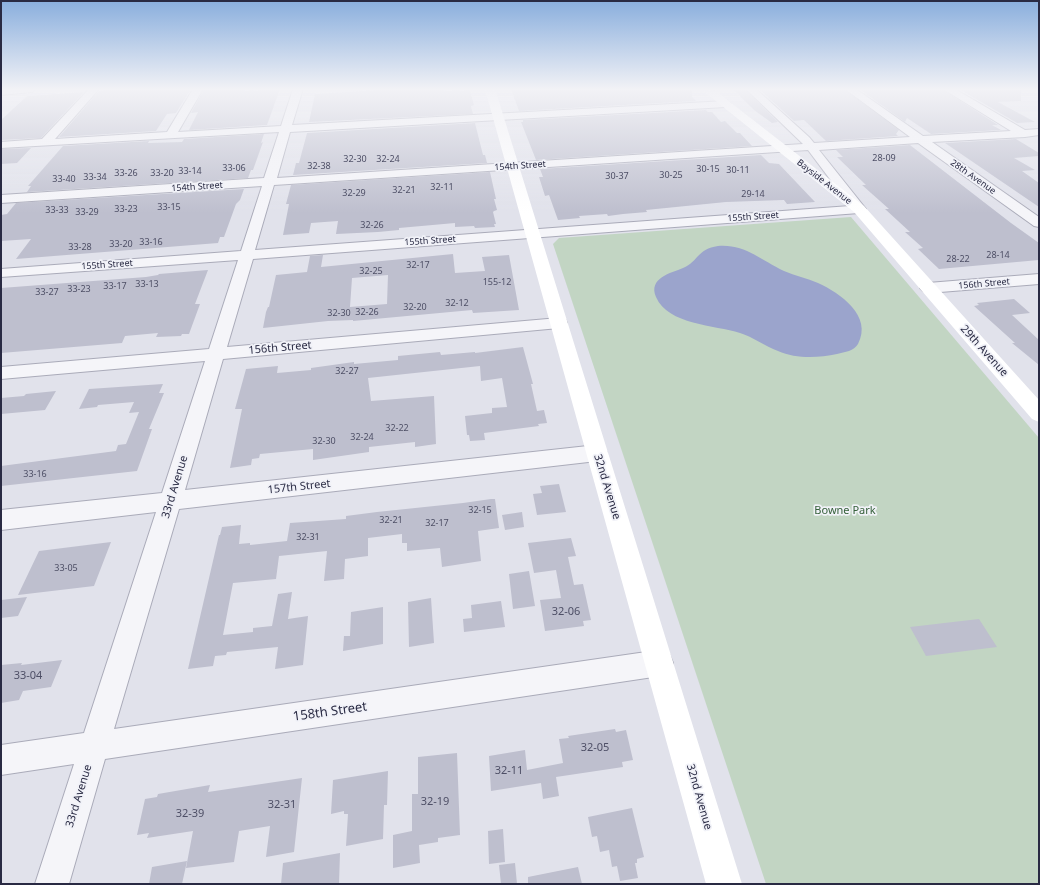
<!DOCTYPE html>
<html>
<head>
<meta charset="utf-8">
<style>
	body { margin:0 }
	#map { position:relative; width:1040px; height:885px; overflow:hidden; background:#e1e2eb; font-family:"Noto Sans",sans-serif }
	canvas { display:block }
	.frame { position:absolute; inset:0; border:2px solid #292a43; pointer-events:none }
</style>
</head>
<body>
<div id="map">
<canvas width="1040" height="885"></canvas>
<div class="frame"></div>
</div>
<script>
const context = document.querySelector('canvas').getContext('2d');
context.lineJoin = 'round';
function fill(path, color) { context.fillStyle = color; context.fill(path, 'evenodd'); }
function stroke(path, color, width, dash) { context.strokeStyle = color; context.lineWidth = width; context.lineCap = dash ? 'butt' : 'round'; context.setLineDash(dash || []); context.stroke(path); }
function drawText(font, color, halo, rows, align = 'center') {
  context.font = font + ' "Noto Sans",sans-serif'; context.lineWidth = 3.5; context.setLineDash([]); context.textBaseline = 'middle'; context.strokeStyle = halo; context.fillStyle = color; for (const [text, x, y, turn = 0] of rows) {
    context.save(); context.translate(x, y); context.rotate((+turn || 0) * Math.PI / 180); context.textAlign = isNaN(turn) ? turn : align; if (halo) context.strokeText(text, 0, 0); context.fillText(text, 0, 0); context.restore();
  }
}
const green = new Path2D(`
	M851 217 1039 438V884H766L553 244 559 238Z`);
const water = new Path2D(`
	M718 246C746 244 760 260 784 271 795 276 807 278 818 283 840 293 873 316 858 344 854 351 845 352 837 354 818 358 796 359 778 351 765 346 753 337 740 333 715 325 668 325 656 297 648 278 671 273 683 268 699 261 697 249 718 246Z`);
const building = new Path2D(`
	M109 89H191L176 113 167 114 156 131 59 137 99 91Z
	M204 89 245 90 244 91 280 89 267 125 189 130 198 112 191 113Z
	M392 89H444V91L470 90 474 105 471 106 473 114 309 122 315 94Z
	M511 89H692V97L696 101 519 111Z
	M733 89H745L778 122 772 123 754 110Z
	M759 89H844L899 130 896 134 898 136 826 141 804 120 794 121Z
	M859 89H942L998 125H992L1001 130 931 134 907 118 905 122Z
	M959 89H1021V101L998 102 1035 122 1017 123Z
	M84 92 41 138 1 140V120L27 96Z
	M706 110 708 112H712L721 122 725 121 737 133H740L752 146 536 160 521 122H523V120Z
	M475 123 483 155H485L487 163 293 175 296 163H299L307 133Z
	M264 134 261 143 263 142 253 170H251L248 178 27 192 31 186H28L63 146 149 141 148 143 182 142 184 139Z
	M1016 139 1039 153V156L1014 158 1035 170 1022 171 1039 183V207L945 143Z
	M910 145 1011 223 1039 243V260L939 269 918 249 923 248 905 232H910L885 209H889L862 185H866L837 157H843L836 150Z
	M31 148 17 163 1 164V149Z
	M761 155 769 163 779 164 815 202 787 204 784 200 726 202 646 210 647 212 623 214 608 216 607 214 579 216 580 218 558 220 549 195 545 196 539 177H543L540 169Z
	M490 172 496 199H494L497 210 494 211 493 212 496 224H494L495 227 475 228 474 226 455 227V223L399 228V230L378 232 336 234 338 221 311 223 309 233 283 235 289 204H286L291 185Z
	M244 189 240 200 236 204 224 237H220L218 243 16 259 31 239 1 241V215L7 214 16 203Z
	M453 254 455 273 485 271 482 257 509 255 519 310 473 313 472 310 353 321V320L328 321 263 328 266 312 268 307H269L276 275 307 272 310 256 323 255 321 267ZM388 275 387 304 350 307 352 278Z
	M208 270 195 304H200L189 334H182L181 336 156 337 158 333 125 336 122 343 1 353V288L146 277 158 275 159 274Z
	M1014 299 1030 313 1012 315 1039 340V365L1012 343H1015L974 306 979 305 977 303Z
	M523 347 533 384H531L537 411 544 410 547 423 538 424 539 426 484 433 485 440 470 441 469 435H467L465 416 492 413V408L507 407 502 378 481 381 480 366 368 378 371 401 434 396 436 444 415 447V442L369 447V452L313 460V449L260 454 259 458 252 459 251 465 230 468 242 409H235L246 369 278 366 277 373 311 370V368L354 362V364L398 360V356L440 352 441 355 475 352V353Z
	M163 384 159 393H164L149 429H152L137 471 1 486V466L116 451 118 445 126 444 139 412 129 413 134 402 98 405 97 407 79 409 89 389Z
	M56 391 45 410 1 414V398L24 396 26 394Z
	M559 484 566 512 537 515 533 494 542 493 540 486Z
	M491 499H495L499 528 478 531 481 561 442 567 440 548 407 551V543H402V534L368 538V556L345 559 344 579 324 581 327 551 279 556 276 579 233 583 223 635 253 632V628L272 626 278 594 292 592 288 619 308 616 303 665 275 669 278 647 227 652 226 655 215 656 213 666 188 669 219 535H220L222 527 241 525 239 544 250 543V545L287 541 290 523 346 519V516L377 512 463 503Z
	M522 512 524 527 505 530 502 515Z
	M571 538 576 556 568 557 574 585 583 584 591 620 583 621 584 626 545 631 540 600 561 598 556 570 534 573 528 543Z
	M111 542 94 586 18 595 39 551Z
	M529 571 535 606 513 609 509 574Z
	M27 597 18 616 1 618V600Z
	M431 598 434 643 409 647 408 602Z
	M501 601 505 627 464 632 463 619 472 618 471 605Z
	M383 607V644L343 651 344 636H350L351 612Z
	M979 619 997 647 926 656 910 627Z
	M62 660 51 687 23 691 19 700 1 703V665L22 663 21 665Z
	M615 729 616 732 626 730 633 760 622 762 623 767 556 777 559 796 543 799 541 783 491 791 489 756 525 750 527 770 563 763 559 739 569 738 568 736Z
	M457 753 460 835 438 838V842L419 845 420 863 393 868V835L412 831V794H418V757Z
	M388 771 387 805H384L383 839 346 846 348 814H344V811L331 814 333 780Z
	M302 778 294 852 266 857 270 826 239 831 234 862 186 868 193 831 147 838 149 833 137 835 145 799 157 797 158 794 210 785 208 792Z
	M632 808 644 857 637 859V863H635L638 878 620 881 617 866 612 867 609 850 600 852 597 836 592 837 588 817Z
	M503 829 505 862 489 864 488 831Z
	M340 853 339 884H281L283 863Z
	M187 861 182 884H149L152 867Z
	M515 863 517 884H501L499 865Z
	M578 867 582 884H528V877Z`);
const street = new Path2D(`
	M1 89H36L32 92 1 95Z
	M89 89H99L55 139 167 132 193 89H203L178 132 281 126 293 89H303L292 125 726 101 731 104 726 107 290 132 277 178 803 144 746 89H756L809 137 814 143 910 137 845 89H856L923 136 1011 131 943 89H955L1025 130 1039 129V135L1025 137 932 142 1039 217V227L1034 226 918 143 819 150 866 209 864 212 859 213 253 259 227 347 559 318 565 319 567 323 565 327 559 328 223 359 185 490 597 445 604 447 607 453 604 459 597 461 179 509 114 729 660 650 669 654 673 663 669 672 660 676 105 759 69 884H35L74 764 1 775V745L84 733 156 512 1 530V510L162 493 205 361 1 379V367L209 349 238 260 1 277V269L241 251 262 186 1 203V195L264 178 279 132 1 148V142L42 139ZM808 150 850 206 255 250 274 185Z
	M1039 274V284L928 293 923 291 920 288 923 285 928 283Z`);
const secondary = new Path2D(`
	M485 89H495L742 884H706Z
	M701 89H713L864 206 1039 400V422L1032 419 854 212Z`);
const numberNames = [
	["28-09",884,158],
	["32-30",355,159],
	["32-24",388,159],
	["32-38",319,166],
	["33-06",234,168],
	["30-15",708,169],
	["30-11",738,170],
	["33-14",190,171],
	["33-26",126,173],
	["33-20",162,173],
	["30-25",671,175],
	["30-37",617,176],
	["33-34",95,177],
	["33-40",64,179],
	["32-11",442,187],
	["32-21",404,190],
	["32-29",354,193],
	["29-14",753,194],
	["33-15",169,207],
	["33-23",126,209],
	["33-33",57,210],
	["33-29",87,212],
	["32-26",372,225],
	["33-16",151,242],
	["33-20",121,244],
	["33-28",80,247],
	["28-14",998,255],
	["28-22",958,259],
	["32-17",418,265],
	["32-25",371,271],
	["155-12",497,282],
	["33-13",147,284],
	["33-17",115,286],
	["33-23",79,289],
	["33-27",47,292],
	["32-12",457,303],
	["32-20",415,307],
	["32-26",367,312],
	["32-30",339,313],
	["32-27",347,371],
	["32-22",397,428],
	["32-24",362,437],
	["32-30",324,441],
	["33-16",35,474],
	["32-15",480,510],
	["32-21",391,520],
	["32-17",437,523],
	["32-31",308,537],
	["33-05",66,568]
];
const farStreetnames = [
	["154th Street",520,166,-4],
	["28th Avenue",973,177,35],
	["Bayside Avenue",824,182,38],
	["154th Street",197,187,-4],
	["155th Street",753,217,-4],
	["155th Street",430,241,-4],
	["155th Street",107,265,-4],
	["156th Street",984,284,-5]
];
const streetNames = [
	["156th Street",280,348,-5],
	["29th Avenue",984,351,48],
	["33rd Avenue",175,487,-73],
	["157th Street",299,487,-6],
	["32nd Avenue",607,487,73],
	["33rd Avenue",79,796,-73],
	["32nd Avenue",699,797,74]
];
const parkNames = [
	["Bowne Park",845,511]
];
const nearNumbernames = [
	["32-06",566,612],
	["33-04",28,676],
	["32-05",595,748],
	["32-11",509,771],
	["32-19",435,802],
	["32-31",282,805],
	["32-39",190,814]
];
const nearStreetnames = [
	["158th Street",330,712,-8]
];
fill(green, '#c2d5c3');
fill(water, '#9ba4cc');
fill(building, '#bebfce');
stroke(street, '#aaabb9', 2);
fill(street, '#f5f5f9');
fill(secondary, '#fff');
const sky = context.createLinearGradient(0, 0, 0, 213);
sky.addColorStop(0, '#89aedd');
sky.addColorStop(0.42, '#f2f2f6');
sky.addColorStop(1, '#f2f2f600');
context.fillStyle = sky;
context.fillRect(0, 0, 1040, 213);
drawText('9px', '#4e4f66', null, numberNames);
drawText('9px', '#292a43', '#f1f2f8', farStreetnames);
drawText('11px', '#292a43', '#f1f2f8', streetNames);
drawText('11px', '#35603a', '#f1f2f8', parkNames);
drawText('11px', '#4e4f66', null, nearNumbernames);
drawText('13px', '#292a43', '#f1f2f8', nearStreetnames);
</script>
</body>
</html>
